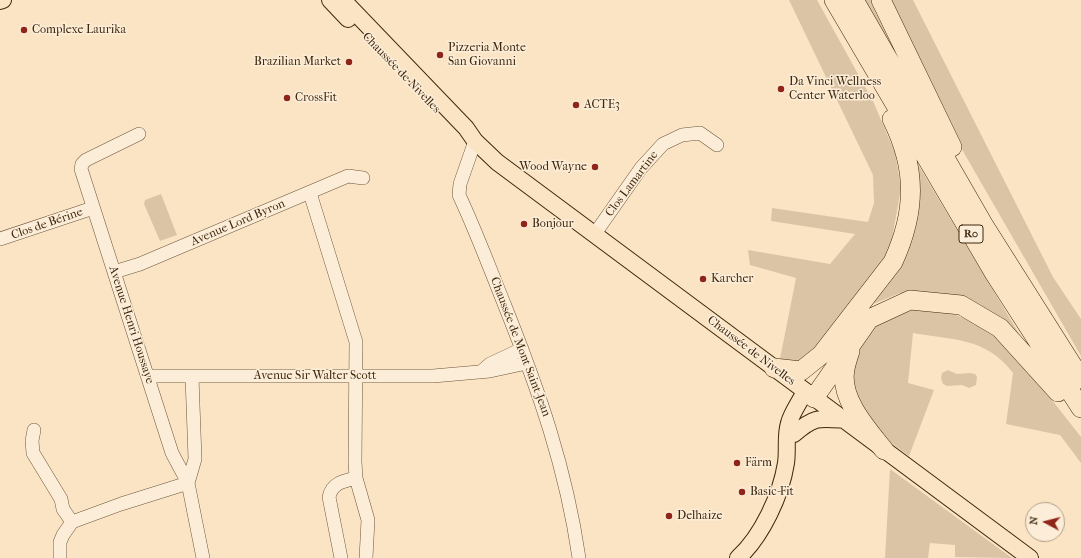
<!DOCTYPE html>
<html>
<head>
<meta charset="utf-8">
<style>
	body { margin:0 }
	#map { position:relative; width:1081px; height:558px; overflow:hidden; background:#fbe4c4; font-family:"IM FELL French Canon",serif }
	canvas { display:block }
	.north { position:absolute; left:1025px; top:502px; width:40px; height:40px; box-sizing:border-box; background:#fcedd9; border:1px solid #b09e87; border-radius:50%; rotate:277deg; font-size:11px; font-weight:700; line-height:16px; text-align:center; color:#3e270b }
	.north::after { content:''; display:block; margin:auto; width:14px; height:18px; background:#8f2418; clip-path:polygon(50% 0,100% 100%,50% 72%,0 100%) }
</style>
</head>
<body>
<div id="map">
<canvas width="1081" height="558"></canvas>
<div class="north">N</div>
</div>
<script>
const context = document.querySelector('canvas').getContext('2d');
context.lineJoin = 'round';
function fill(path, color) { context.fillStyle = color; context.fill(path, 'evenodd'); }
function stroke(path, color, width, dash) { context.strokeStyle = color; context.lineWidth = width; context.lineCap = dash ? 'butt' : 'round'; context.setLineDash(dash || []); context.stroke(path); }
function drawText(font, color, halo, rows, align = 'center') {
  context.font = font + ' "IM FELL French Canon",serif'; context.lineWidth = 3; context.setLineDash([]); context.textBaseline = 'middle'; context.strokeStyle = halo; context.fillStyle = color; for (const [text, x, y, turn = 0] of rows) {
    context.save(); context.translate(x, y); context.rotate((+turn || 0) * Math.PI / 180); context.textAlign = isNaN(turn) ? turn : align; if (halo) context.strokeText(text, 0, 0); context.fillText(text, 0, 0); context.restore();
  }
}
const green = new Path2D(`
	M789 0H817L873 101 895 153 901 188 890 250 810 358 794 365 780 359 796 278 750 265 748 250 830 264 855 234 771 221 772 208 868 222 874 203 873 175Z
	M864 0H873L913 82Z
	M888 0H913L1053 277 1081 319V356L964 153Z
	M914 158 1027 347 960 297 900 293 873 304 910 233Z
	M161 194 177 235 160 241 144 204 145 200Z
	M910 308H938L968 320 995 335 1019 358 1081 437V463L1060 435 1006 424 1013 373C986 337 952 340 913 333L908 383 934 390 909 456 889 441 849 394 851 356 863 332Z
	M948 370 957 374 970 373 975 374 977 377 976 385 969 388 962 385 947 386 943 384 941 378 942 373Z
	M890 469 1012 558 955 557V545L930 543 928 558H885Z`);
const minor = new Path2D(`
	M475 141 460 184 459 195C476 231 490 269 505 306 539 391 566 468 579 558
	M310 193 356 342 355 462 356 478 368 520 366 558
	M594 235 641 168 663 144 682 135 700 133 717 145
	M0 239 93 208
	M114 272 140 264 348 176 363 178
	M483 370 490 364 522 349
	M148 376H433L490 371 527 363
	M192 377 195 459 188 483 203 558
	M34 430 32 441 33 453 61 499 63 509 72 522
	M60 558V542L63 535 72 522 121 504 188 483 172 453 81 169 82 164 86 160 139 134
	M341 558 329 497C332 483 343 481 356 478`);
const major = new Path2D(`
	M330 0 348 19
	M343 0 466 128 475 141 497 162 1030 558
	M0 1 3 0
	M794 434C815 416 819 418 846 420
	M738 558C762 536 781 495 786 463 788 450 785 436 789 423 792 412 800 402 805 391`);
const highway = new Path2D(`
	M834 0 993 271 1081 408
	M854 0 983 224 1081 379
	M881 0 952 147
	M850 351C848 357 846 363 845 369 839 398 867 429 884 450
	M774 368 801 371 821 355 893 262C916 212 917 169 892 119
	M814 398 869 319 910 300 961 305 1000 328 1058 392`);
const markers = [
	[24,30,4,"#8f2418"],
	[440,55,4,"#8f2418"],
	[349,62,4,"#8f2418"],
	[781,89,4,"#8f2418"],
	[287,98,4,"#8f2418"],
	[576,105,4,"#8f2418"],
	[595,167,4,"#8f2418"],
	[524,224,4,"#8f2418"],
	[703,279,4,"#8f2418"],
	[737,463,4,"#8f2418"],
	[742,492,4,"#8f2418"],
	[669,516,4,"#8f2418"]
];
const shields = [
	[971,234,24]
];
const shieldNames = [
	["R0",971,234]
];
const poiNames = [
	["Complexe Laurika",32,30],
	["Pizzeria Monte",448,48],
	["San Giovanni",448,62],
	["Brazilian Market",341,62,"right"],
	["Da Vinci Wellness",789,82],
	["Center Waterloo",789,96],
	["CrossFit",295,98],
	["ACTE3",584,105],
	["Wood Wayne",587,167,"right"],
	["Bonjour",532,224],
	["Karcher",711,279],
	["Färm",745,463],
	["Basic-Fit",750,492],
	["Delhaize",677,516]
];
const streetNames = [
	["Chaussée de Nivelles",401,73,46],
	["Clos Lamartine",632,184,-53],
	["Avenue Lord Byron",238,223,-23],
	["Clos de Bérine",47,224,-19],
	["Avenue Henri Houssaye",131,325,72],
	["Chaussée de Mont Saint-Jean",520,347,69],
	["Chaussée de Nivelles",751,351,37],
	["Avenue Sir Walter Scott",315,376]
];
fill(green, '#dbc4a5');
stroke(minor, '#6d5639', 14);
stroke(major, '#3e270b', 18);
stroke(highway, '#3e270b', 20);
stroke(minor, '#fcedd9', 13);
stroke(major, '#fbe4c4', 16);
stroke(highway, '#fbe4c4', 19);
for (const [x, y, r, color] of markers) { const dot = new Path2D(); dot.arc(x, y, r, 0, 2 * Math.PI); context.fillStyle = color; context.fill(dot); stroke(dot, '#fcedd9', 1.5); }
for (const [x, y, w] of shields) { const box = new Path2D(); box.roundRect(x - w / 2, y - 9, w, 18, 3); context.fillStyle = '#fcedd9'; context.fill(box); stroke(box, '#3e270b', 1); }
drawText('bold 11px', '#3e270b', null, shieldNames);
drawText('12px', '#3e270b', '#fcedd9', poiNames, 'left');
drawText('12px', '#3e270b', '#fcedd9', streetNames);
</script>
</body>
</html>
